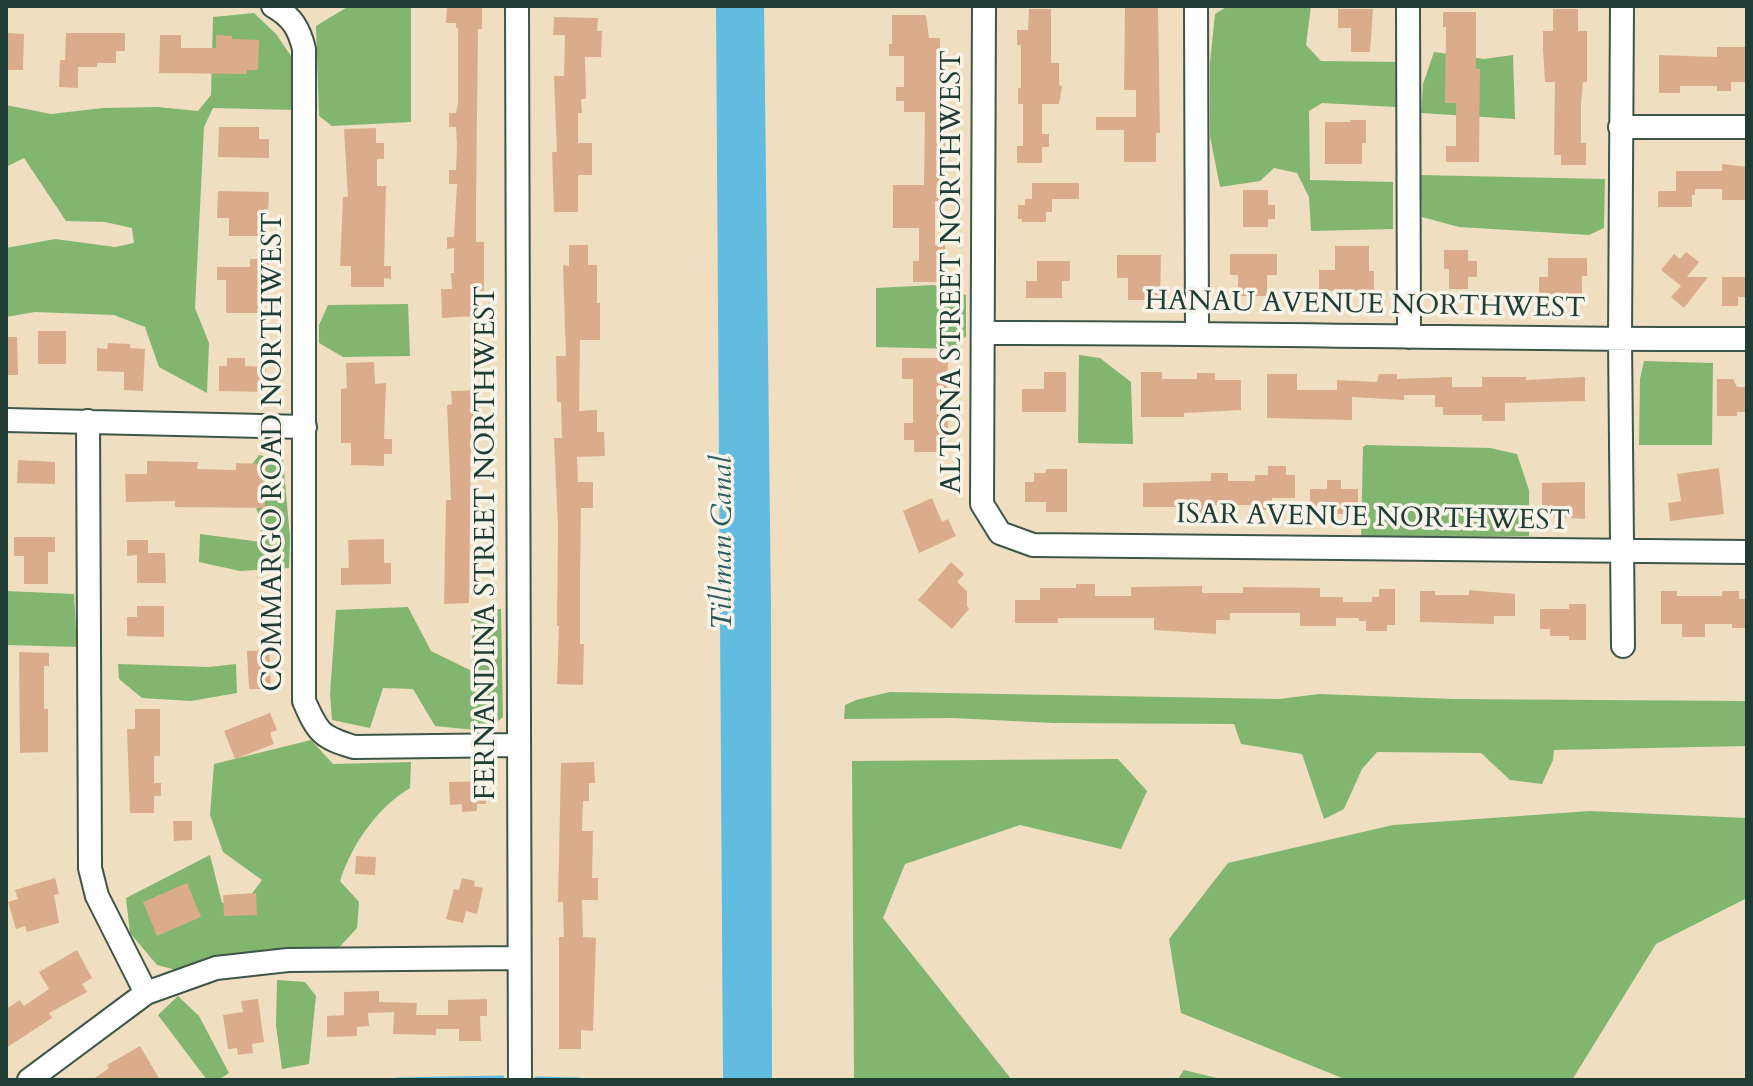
<!DOCTYPE html>
<html>
<head>
<meta charset="utf-8">
<style>
	body { margin:0 }
	#map { position:relative; width:1753px; height:1086px; overflow:hidden; background:#efdfc0; font-family:Cardo,serif }
	canvas { display:block }
	.frame { position:absolute; inset:0; border:8px solid #1f3d34; pointer-events:none }
</style>
</head>
<body>
<div id="map">
<canvas width="1753" height="1086"></canvas>
<div class="frame"></div>
</div>
<script>
const context = document.querySelector('canvas').getContext('2d');
context.lineJoin = 'round';
function fill(path, color) { context.fillStyle = color; context.fill(path, 'evenodd'); }
function stroke(path, color, width, dash) { context.strokeStyle = color; context.lineWidth = width; context.lineCap = dash ? 'butt' : 'round'; context.setLineDash(dash || []); context.stroke(path); }
function drawText(font, color, halo, rows, align = 'center') {
  context.font = font + ' Cardo,serif'; context.lineWidth = 7; context.setLineDash([]); context.textBaseline = 'middle'; context.strokeStyle = halo; context.fillStyle = color; for (const [text, x, y, turn = 0] of rows) {
    context.save(); context.translate(x, y); context.rotate((+turn || 0) * Math.PI / 180); context.textAlign = isNaN(turn) ? turn : align; if (halo) context.strokeText(text, 0, 0); context.fillText(text, 0, 0); context.restore();
  }
}
const forest = new Path2D(`
	M349 6H411V122L332 126 319 116 316 26Z
	M1228 6H1311L1306 45 1321 61 1397 62 1396 107 1322 103 1309 111 1310 180 1393 182V229L1311 231 1309 197 1297 173 1274 168 1260 181 1220 187 1210 136V63L1215 14Z
	M254 13 276 34 293 59 294 110 213 108 204 127 195 308 209 343 207 393 159 367 145 327 114 315 35 312 6 317V248L55 239 115 247 134 243 132 228 105 222 66 221 24 158 6 167V105L51 114 103 108 157 107 198 111 211 95 213 17Z
	M1434 52 1484 59 1513 55 1515 119 1421 113 1423 84Z
	M1420 175 1605 179 1604 228 1589 235 1459 227 1422 217Z
	M934 285 966 295V336L954 349 876 347V288Z
	M408 304 410 356 343 357 319 343V325L328 305Z
	M1079 355 1100 358 1131 382 1133 444 1078 443Z
	M1644 361 1713 363 1712 445H1639L1640 379Z
	M1366 445 1490 448 1517 454 1529 490V536L1361 537 1363 447Z
	M259 455 283 460 290 538 289 568 240 571 199 562 200 534 261 542V524L246 473Z
	M6 591 74 594 77 647 6 645Z
	M408 607 431 651 474 672 471 610 501 609 503 717 485 731 435 726 413 689 383 688 370 728 332 720 330 694 336 610Z
	M118 664 209 667 236 664 237 693 191 701 142 698 119 679Z
	M890 692 1279 699 1319 694 1454 699 1747 701V746L1554 750 1553 760 1542 784 1510 780 1481 753 1377 752 1362 769 1344 809 1324 819 1302 754 1241 744 1234 724 1053 723 953 718 844 719 845 705 856 700Z
	M311 740 333 764 411 762 410 788C377 808 352 844 340 881L359 902 357 928 335 952 180 971 157 965 130 933 126 898 210 855 222 903 244 904 262 880 223 852 210 815 214 764Z
	M1118 759 1147 791 1121 849 1020 825 905 864 883 918 1012 1080H854L852 761Z
	M1590 811 1747 818V898L1656 944 1572 1080H1347L1181 1013 1169 939 1228 863 1393 825Z
	M277 980 305 982 316 996 309 1064 282 1069 276 1025Z
	M178 996 199 1016 229 1073 218 1080H207L158 1015Z
	M1184 1070 1225 1080H1177Z`);
const water = new Path2D(`
	M716 6H764L771 610 772 1080H723Z`);
const stream = new Path2D(`
	M537 1079 579 1080
	M396 1080 502 1078`);
const building = new Path2D(`
	M482 6V29H478L476 203V242H484V292H475L476 316 442 318 441 289H452L451 273H454V248L447 249V237H454L457 184H449V170H456L457 146 456 127H449V113H456L458 103V28H456V23H446L447 7Z
	M1125 8H1158L1160 133H1156V162H1124V130H1096V117H1136V90H1124Z
	M1029 9H1051V63H1059V84L1062 87 1059 104H1042V134H1049V147H1042V163H1017V146H1023V104H1018V88H1021V45H1017V30H1028Z
	M1338 9H1373L1370 52H1351V28H1338Z
	M1553 9H1578V31H1587V82H1583L1581 105V143H1586V165H1561V155H1554L1555 82H1545L1543 50V31H1553Z
	M1443 12H1476V69H1480L1479 162H1446V146H1456V103H1445L1446 27H1443Z
	M892 15H926L929 38H940V55H936V98L937 129H945V167H941V201H935V245H945L946 282H913V261H919V228H893V185H924L925 112H904V101H896V87H904V56H889V44H892Z
	M554 17 598 18 597 31H602L601 57H585L586 99H581L582 113H578V143H592V175H578V212H554L552 152H557L554 76H564L565 35H553Z
	M6 33 24 34 23 70H6Z
	M66 33H125V51H116V63H97V67H78V88L59 87 60 60H65Z
	M160 35H181V48H216V35L232 36V39L259 40 258 70H247V74L159 73Z
	M1717 47H1747L1746 82H1731V91H1717V86H1680V93H1659V55L1717 57Z
	M1350 120H1366V143H1362V164H1325V122H1350Z
	M219 127H259V139H269V158L218 157Z
	M376 128V143H384V159H377V186H386L384 266H391V279L384 278V287H351V266H340L343 197H348L344 129Z
	M1722 164 1747 167 1746 200H1722V189H1695V195H1692V207H1658V191H1676V171H1722Z
	M1032 183H1079V199H1052V212H1046V222H1022V219H1018V205H1025V199H1032Z
	M1243 190H1268V205H1275V219H1268V227H1243Z
	M218 191 269 192 268 213H262V236H229V218H217Z
	M569 245H588V265H597V303H600V340H580L579 411 597 410V432H604L605 456 577 457 578 482H593V508H581L580 575V644H584L583 685 557 684 559 626H557L558 527 554 438H562L561 402H557L556 356H566L563 265 569 266Z
	M1335 246H1369V271H1374V291H1319V270H1335Z
	M1444 250H1468V261H1477V277H1468V289H1449V269H1444Z
	M1686 252 1699 262 1687 277H1708L1684 308 1671 297 1681 286 1661 270 1674 254 1680 259Z
	M1230 254H1277V275H1267V296H1238V275H1230Z
	M1117 255H1161L1160 300H1128V278H1117Z
	M1548 258H1587V276H1582V302H1539V277H1548Z
	M250 259H269V284H259V313H226V280H217V267H250Z
	M1037 261H1070V281H1062V298H1026V281H1037Z
	M1722 277H1747V297H1738V306H1722Z
	M38 331H66V364H38Z
	M6 337H17L18 375H6Z
	M108 343 130 344V348L145 349 143 391 124 390V372L97 371V348L107 349Z
	M227 358H245V366L266 367 265 392 219 391V366H227Z
	M902 358H948L947 389H943V412H948V431H941V452H914V440H904V423H913V379H902Z
	M374 362 375 384 386 383 384 439H392V454H384V466L351 465V443H341V389L347 388 346 363Z
	M1044 372H1066V412H1022V389H1044Z
	M1141 372H1162V379H1197V373H1215V380H1241V410L1184 413V417H1141Z
	M1267 374H1297V390H1337V380L1377 382 1379 374H1397V379L1452 377V387H1482V377H1526V380L1585 377V401L1505 403V421H1482V415H1443V407H1435V395H1404V400L1352 397V420L1267 418Z
	M1717 379H1733L1737 387H1747V412H1737V416H1717Z
	M480 390 481 429H471L469 603 444 604 446 500H451L447 405 452 404 451 391Z
	M18 460 55 462V484L17 483Z
	M147 461 198 462 197 469 236 470V463L266 464 265 508 175 507V501L126 502 125 474H147Z
	M1268 466H1286V475H1295V498H1272V510H1255V505H1215V515H1199V507H1143V483L1211 481V473H1228V481H1255V475H1268Z
	M1719 468 1724 514 1670 521 1668 503 1681 501 1677 474Z
	M1046 469H1067V512H1046V502H1025V482H1034V473H1046Z
	M1327 480H1341V489H1358V514H1327V517H1310V489H1327Z
	M1585 482V519L1542 516V483Z
	M932 498 942 522 948 519 956 536 919 553 903 511Z
	M14 537H55V552H48V584H24V556H14Z
	M384 539V563H391V584L341 585V568H349L348 540Z
	M127 540H148V553H165L166 583H137V555L127 556Z
	M951 562 964 574 957 582 967 591V606L969 609 952 629 918 600Z
	M1076 584H1095V596H1131V587L1202 586V593H1243V587L1320 588V597H1343V602H1372V597H1379V589H1395V625H1387V631H1366V621H1359V618H1336V626H1300V613H1230V620H1216V634L1154 630V618H1058V623H1015V600H1040V588H1076Z
	M1469 590 1515 594V616H1494V624L1420 622V591H1435V595H1469Z
	M1661 591H1677V596H1722V591H1739V599H1747V628H1732V624H1705V637H1682V624H1661Z
	M1569 604H1586V640H1569V636H1550V629H1540V609H1569Z
	M137 606H164V637L127 636V617H137Z
	M269 650 271 689H249L247 651Z
	M19 652 49 653V666H44V709H48V752L20 753Z
	M135 709H160V756H154V783H161V796H154V813H130L127 729H135Z
	M270 713 277 730 270 733 274 744 235 759 224 731Z
	M594 762 595 783H589V801H583L582 831H593L592 878H598V900H582L583 937 596 938 593 1031 581 1030V1049H559V937H564L563 902H558L561 763Z
	M486 781V804H477V811L462 812V804L450 805 449 782Z
	M173 821H192V840L174 841Z
	M356 856 376 857 375 875 355 874Z
	M55 878 59 894 54 895 59 923 27 932 25 926 16 929 8 902 18 899 15 890Z
	M462 878 475 881 474 886 483 888 477 914 466 911 463 923 446 919 454 889 459 890Z
	M187 883 201 917 157 936 143 902Z
	M256 893 257 915 224 916 223 895Z
	M77 950 92 978 82 984 87 992 49 1013 52 1018 6 1048V1009L20 1000 24 1006 49 989 39 972Z
	M379 991V1002L417 1003 416 1015H448V1000L487 999V1016H480L481 1041H459V1029H436V1035L393 1034 394 1012 368 1013 369 1026 357 1027V1036L327 1037V1016L344 1015V992Z
	M258 999 264 1042 252 1044 253 1053 238 1055 237 1048 228 1049 223 1015 243 1012 241 1001Z
	M140 1046 160 1080H92L109 1068 107 1065Z`);
const minor = new Path2D(`
	M273 6C292 17 299 28 304 49V701C318 733 321 737 354 747L519 745
	M517 6 520 1080
	M984 6 982 504 1000 533 1033 545 1747 552
	M1196 6 1197 332
	M1408 6 1409 337
	M1622 6 1620 340 1623 646
	M1620 127H1747
	M983 333C1238 332 1492 340 1747 339
	M6 420 305 427
	M88 421 90 868 97 896 146 993
	M29 1080 146 993 216 968 288 960 519 958`);
const streetNames = [
	["ALTONA STREET NORTHWEST",954,272,-90],
	["HANAU AVENUE NORTHWEST",1365,306,1],
	["COMMARGO ROAD NORTHWEST",275,452,-90],
	["ISAR AVENUE NORTHWEST",1373,519,1],
	["FERNANDINA STREET NORTHWEST",488,543,-90]
];
const waterNames = [
	["Tillman Canal",724,543,-90]
];
fill(forest, '#82b570');
fill(water, '#62bce0');
stroke(stream, '#62bce0', 5);
fill(building, '#dbac8b');
stroke(minor, '#3e5549', 26);
stroke(minor, '#fff', 22);
drawText('28px', '#1f3d34', '#f7f3e8', streetNames);
drawText('italic 30px', '#305d5f', '#f7f3e8', waterNames);
</script>
</body>
</html>
